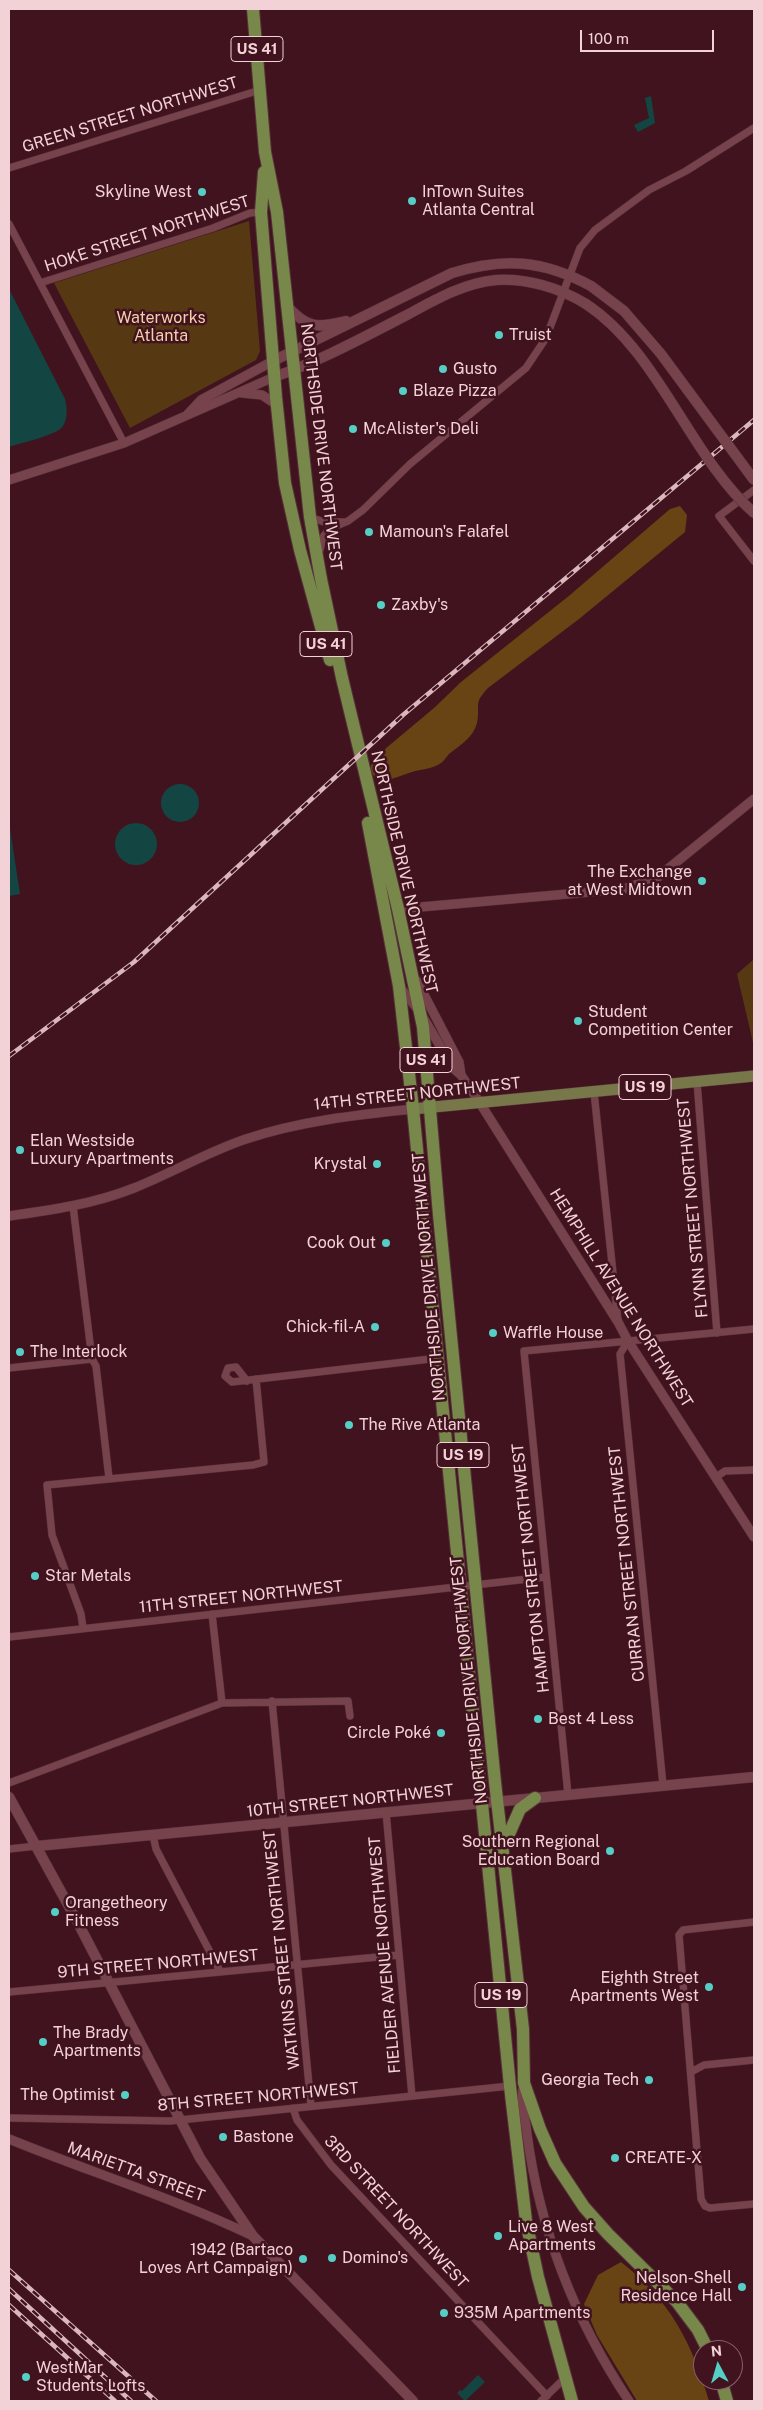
<!DOCTYPE html>
<html>
<head>
<meta charset="utf-8">
<style>
	body { margin:0 }
	#map { position:relative; width:763px; height:2410px; overflow:hidden; background:#41131e; font-family:"Public Sans",sans-serif }
	canvas { display:block }
	.frame { position:absolute; inset:0; border:10px solid #f3d2d7; pointer-events:none }
	.north { position:absolute; left:693px; top:2340px; width:50px; height:50px; box-sizing:border-box; background:#41131e; border:1px solid #885f68; border-radius:50%; rotate:354deg; font-size:14px; font-weight:700; line-height:20px; text-align:center; color:#f3d2d7 }
	.north::after { content:''; display:block; margin:auto; width:18px; height:22px; background:#55cec5; clip-path:polygon(50% 0,100% 100%,50% 72%,0 100%) }
	.scale { position:absolute; left:580px; top:30px; width:134px; height:22px; box-sizing:border-box; border:2px solid #f3d2d7; border-top:0; padding-left:6px; font-size:15px; line-height:18px; white-space:nowrap; color:#f3d2d7; -webkit-text-stroke:4px #41131e; paint-order:stroke }
</style>
</head>
<body>
<div id="map">
<canvas width="763" height="2410"></canvas>
<div class="frame"></div>
<div class="north">N</div>
<div class="scale">100 m</div>
</div>
<script>
const context = document.querySelector('canvas').getContext('2d');
context.lineJoin = 'round';
function fill(path, color) { context.fillStyle = color; context.fill(path, 'evenodd'); }
function stroke(path, color, width, dash) { context.strokeStyle = color; context.lineWidth = width; context.lineCap = dash ? 'butt' : 'round'; context.setLineDash(dash || []); context.stroke(path); }
function drawText(font, color, halo, rows, align = 'center') {
  context.font = font + ' "Public Sans",sans-serif'; context.lineWidth = 5; context.setLineDash([]); context.textBaseline = 'middle'; context.strokeStyle = halo; context.fillStyle = color; for (const [text, x, y, turn = 0] of rows) {
    context.save(); context.translate(x, y); context.rotate((+turn || 0) * Math.PI / 180); context.textAlign = isNaN(turn) ? turn : align; if (halo) context.strokeText(text, 0, 0); context.fillText(text, 0, 0); context.restore();
  }
}
const green = new Path2D(`
	M249 221 260 351 256 360 130 428 54 283Z
	M754 959V1047L737 974Z`);
const forest = new Path2D(`
	M680 506 687 515 685 532 579 619 488 688C472 705 481 705 477 723 473 738 460 745 449 754 446 757 444 761 441 763 433 769 421 769 412 772 398 776 389 783 375 778L370 769 373 760 385 749 434 708 461 682 570 595 670 509Z
	M621 2262C670 2300 692 2343 709 2401H637L597 2335 584 2304 598 2275Z`);
const water = new Path2D(`
	M651 96 655 123 638 132 634 125 649 118 645 98Z
	M9 289 65 399C67 408 68 418 63 426 58 435 20 443 9 447Z
	M161 803a19 19 0 1 1 38 0a19 19 0 1 1-38 0Z
	M9 822 20 894 9 896Z
	M115 844a21 21 0 1 1 42 0a21 21 0 1 1-42 0Z
	M478 2375 485 2382 465 2401 457 2393 460 2390 462 2391Z`);
const minor = new Path2D(`
	M9 168 260 90
	M9 224 124 443
	M40 283 213 228 250 213 261 212
	M754 490 719 516 754 561
	M310 517 324 522H343
	M320 550 323 537 329 529 348 521 363 510 410 464 526 368 546 338 580 248 595 230 649 190 686 171 754 128
	M697 1082 717 1333
	M594 1092 618 1321
	M73 1206 92 1359 96 1366 109 1478
	M628 1341 620 1354 663 1785
	M9 1368 92 1359
	M247 1381 236 1367 228 1368 225 1376 232 1382 439 1358
	M716 1477 725 1471 754 1470
	M212 1614 222 1703
	M83 1628 81 1614 52 1535 47 1485 253 1465 264 1462 256 1379
	M9 1637 546 1577
	M272 1701 311 2106
	M9 1783 222 1703 348 1701 350 1716
	M568 1795 524 1351 754 1329
	M386 1812 412 2096
	M153 1835 156 1849 220 1971
	M9 1849 37 1846
	M754 1922 683 1930 679 1935 701 2199 705 2206 710 2208 754 2204
	M9 1992 399 1955
	M691 2072 704 2065 754 2060
	M293 2108 297 2120 331 2165 547 2396
	M9 2118 170 2121 510 2086
	M541 2401 565 2378`);
const tertiary = new Path2D(`
	M242 393 262 395 277 405
	M187 415 201 400 273 361
	M9 480 124 443 274 377
	M398 909 624 889 658 877 754 799
	M417 981 459 1062 461 1075
	M399 986 420 1012 453 1068 461 1075 480 1103 618 1322 628 1341 754 1537
	M9 1216C52 1210 94 1204 134 1188 172 1173 207 1152 246 1139 300 1121 356 1115 413 1109
	M523 2089C520 2102 526 2120 527 2134 540 2231 575 2320 629 2401
	M9 2139C90 2172 174 2198 253 2236`);
const secondary = new Path2D(`
	M287 306C308 329 317 328 346 321
	M273 361 452 273C504 257 543 260 591 286
	M274 377C320 361 362 338 405 316 433 301 463 283 496 280 527 278 560 288 586 304
	M9 1797 77 1921 200 2158 253 2236 413 2401
	M37 1846 754 1777`);
const primary = new Path2D(`
	M413 1109 754 1076`);
const trunk = new Path2D(`
	M253 9 265 152 277 212 310 517 321 579 342 678 398 909 423 1027 439 1215 495 1782 523 2029 524 2083 540 2129 555 2163 584 2207 608 2234 677 2302 698 2330 708 2350
	M264 172 261 212 276 397 285 483 300 550 330 660
	M368 823 399 986 413 1109 510 2086 526 2221 538 2277 572 2401
	M505 1843 520 1809 535 1798
	M721 2380 727 2401`);
const rail = new Path2D(`
	M9 1056 134 962 403 715 754 420
	M9 2270 156 2401
	M9 2289 131 2401
	M9 2305 115 2401`);
const secondaryBridge = new Path2D(`
	M591 286 624 311 661 354 754 480
	M586 304C659 352 689 455 754 513`);
const markers = [
	[202,192,5,"#55cec5"],
	[412,201,5,"#55cec5"],
	[499,335,5,"#55cec5"],
	[443,369,5,"#55cec5"],
	[403,391,5,"#55cec5"],
	[353,429,5,"#55cec5"],
	[369,532,5,"#55cec5"],
	[381,605,5,"#55cec5"],
	[702,881,5,"#55cec5"],
	[578,1021,5,"#55cec5"],
	[20,1150,5,"#55cec5"],
	[377,1164,5,"#55cec5"],
	[386,1243,5,"#55cec5"],
	[375,1327,5,"#55cec5"],
	[493,1333,5,"#55cec5"],
	[20,1352,5,"#55cec5"],
	[349,1425,5,"#55cec5"],
	[35,1576,5,"#55cec5"],
	[538,1719,5,"#55cec5"],
	[441,1733,5,"#55cec5"],
	[610,1851,5,"#55cec5"],
	[55,1912,5,"#55cec5"],
	[709,1987,5,"#55cec5"],
	[43,2042,5,"#55cec5"],
	[649,2080,5,"#55cec5"],
	[125,2095,5,"#55cec5"],
	[223,2137,5,"#55cec5"],
	[615,2158,5,"#55cec5"],
	[498,2236,5,"#55cec5"],
	[332,2258,5,"#55cec5"],
	[303,2259,5,"#55cec5"],
	[742,2287,5,"#55cec5"],
	[444,2313,5,"#55cec5"],
	[26,2377,5,"#55cec5"]
];
const shields = [
	[257,49,52],
	[326,644,52],
	[426,1060,52],
	[645,1087,52],
	[463,1455,52],
	[501,1995,52]
];
const shieldNames = [
	["US 41",257,49],
	["US 41",326,644],
	["US 41",426,1060],
	["US 19",645,1087],
	["US 19",463,1455],
	["US 19",501,1995]
];
const streetNames = [
	["GREEN STREET NORTHWEST",130,115,-17],
	["HOKE STREET NORTHWEST",147,234,-18],
	["NORTHSIDE DRIVE NORTHWEST",321,447,83],
	["NORTHSIDE DRIVE NORTHWEST",404,872,77],
	["14TH STREET NORTHWEST",417,1094,-6],
	["FLYNN STREET NORTHWEST",693,1208,-95],
	["NORTHSIDE DRIVE NORTHWEST",429,1277,-95],
	["HEMPHILL AVENUE NORTHWEST",621,1298,58],
	["CURRAN STREET NORTHWEST",627,1564,-96],
	["HAMPTON STREET NORTHWEST",531,1568,-96],
	["11TH STREET NORTHWEST",241,1597,-6],
	["NORTHSIDE DRIVE NORTHWEST",469,1680,-96],
	["10TH STREET NORTHWEST",350,1801,-6],
	["WATKINS STREET NORTHWEST",282,1950,-96],
	["FIELDER AVENUE NORTHWEST",385,1955,-95],
	["9TH STREET NORTHWEST",158,1964,-5],
	["8TH STREET NORTHWEST",258,2097,-5],
	["MARIETTA STREET",136,2172,20],
	["3RD STREET NORTHWEST",396,2212,47]
];
const poiNames = [
	["Skyline West",192,192,"right"],
	["InTown Suites",422,192],
	["Atlanta Central",422,210],
	["Truist",509,335],
	["Gusto",453,369],
	["Blaze Pizza",413,391],
	["McAlister's Deli",363,429],
	["Mamoun's Falafel",379,532],
	["Zaxby's",391,605],
	["The Exchange",692,872,"right"],
	["at West Midtown",692,890,"right"],
	["Student",588,1012],
	["Competition Center",588,1030],
	["Elan Westside",30,1141],
	["Luxury Apartments",30,1159],
	["Krystal",367,1164,"right"],
	["Cook Out",376,1243,"right"],
	["Chick-fil-A",365,1327,"right"],
	["Waffle House",503,1333],
	["The Interlock",30,1352],
	["The Rive Atlanta",359,1425],
	["Star Metals",45,1576],
	["Best 4 Less",548,1719],
	["Circle Poké",431,1733,"right"],
	["Southern Regional",600,1842,"right"],
	["Education Board",600,1860,"right"],
	["Orangetheory",65,1903],
	["Fitness",65,1921],
	["Eighth Street",699,1978,"right"],
	["Apartments West",699,1996,"right"],
	["The Brady",53,2033],
	["Apartments",53,2051],
	["Georgia Tech",639,2080,"right"],
	["The Optimist",115,2095,"right"],
	["Bastone",233,2137],
	["CREATE-X",625,2158],
	["Live 8 West",508,2227],
	["Apartments",508,2245],
	["1942 (Bartaco",293,2250,"right"],
	["Loves Art Campaign)",293,2268,"right"],
	["Domino's",342,2258],
	["Nelson-Shell",732,2278,"right"],
	["Residence Hall",732,2296,"right"],
	["935M Apartments",454,2313],
	["WestMar",36,2368],
	["Students Lofts",36,2386]
];
const parkNames = [
	["Waterworks",161,318],
	["Atlanta",161,336]
];
fill(green, '#563813');
fill(forest, '#684313');
fill(water, '#134642');
stroke(minor, '#56323a', 8);
stroke(tertiary, '#56323a', 10);
stroke(secondary, '#56323a', 11);
stroke(primary, '#56323a', 12);
stroke(trunk, '#56323a', 14);
stroke(minor, '#76424c', 7);
stroke(tertiary, '#76424c', 9);
stroke(secondary, '#76424c', 10);
stroke(primary, '#77774a', 11);
stroke(trunk, '#78884a', 12);
stroke(rail, '#dab7bd', 4.5);
stroke(rail, '#41131e', 2.5, [8]);
stroke(secondaryBridge, '#56323a', 11, []);
stroke(secondaryBridge, '#76424c', 10);
for (const [x, y, r, color] of markers) { const dot = new Path2D(); dot.arc(x, y, r, 0, 2 * Math.PI); context.fillStyle = color; context.fill(dot); stroke(dot, '#41131e', 2); }
for (const [x, y, w] of shields) { const box = new Path2D(); box.roundRect(x - w / 2, y - 12.5, w, 25, 4); context.fillStyle = '#41131e'; context.fill(box); stroke(box, '#f3d2d7', 1); }
drawText('bold 15px', '#f3d2d7', null, shieldNames);
drawText('16px', '#f3d2d7', '#41131e', streetNames);
drawText('16px', '#f3d2d7', '#41131e', poiNames, 'left');
drawText('16px', '#f4d0a9', '#41131e', parkNames);
</script>
</body>
</html>
